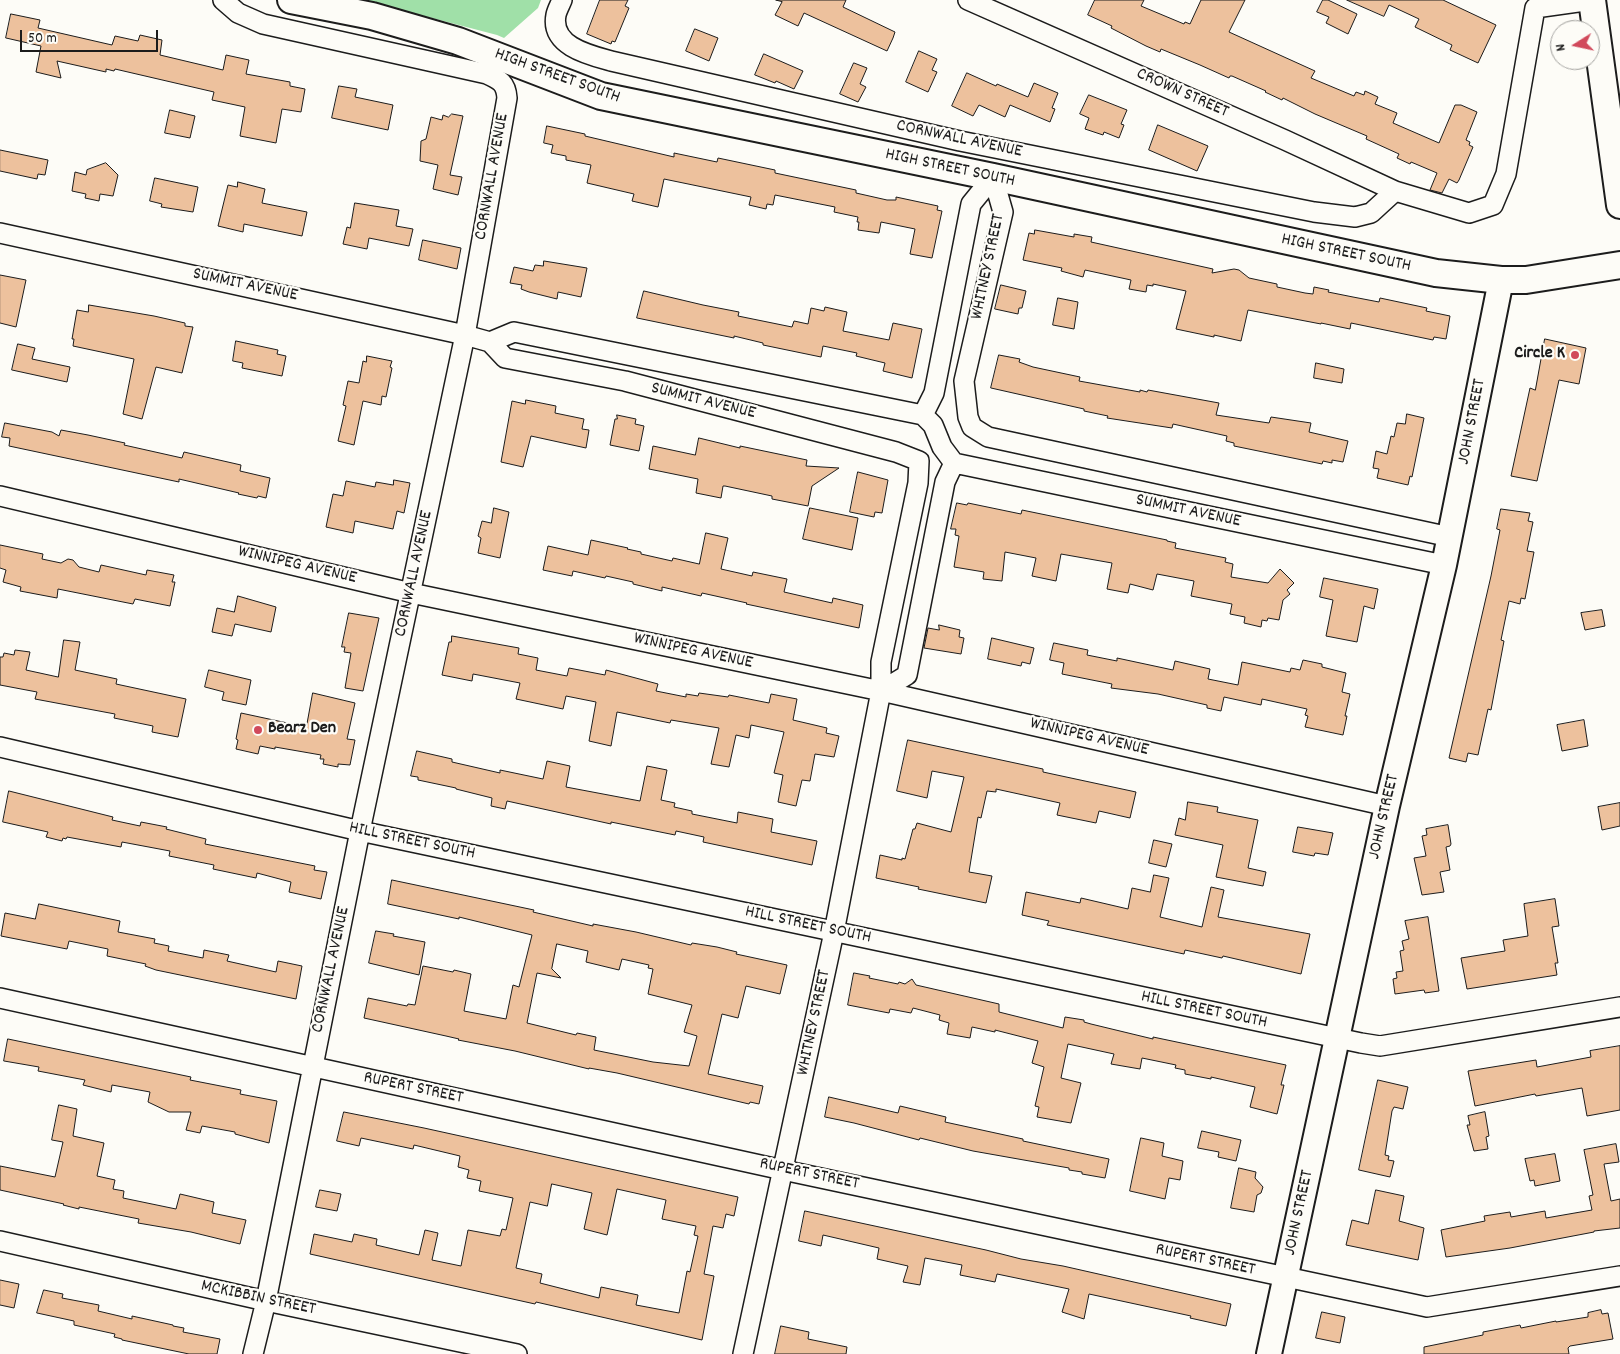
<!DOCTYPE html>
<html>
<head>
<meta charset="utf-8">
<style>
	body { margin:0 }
	#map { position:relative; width:1620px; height:1354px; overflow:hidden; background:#fdfcf7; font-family:Dekko,sans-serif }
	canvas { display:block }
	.north { position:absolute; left:1550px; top:20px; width:50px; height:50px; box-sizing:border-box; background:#fdfcf7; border:1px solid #a3a29f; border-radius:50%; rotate:260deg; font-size:14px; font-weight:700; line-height:20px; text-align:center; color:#1c1c1c }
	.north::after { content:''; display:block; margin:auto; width:18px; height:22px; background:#d1495b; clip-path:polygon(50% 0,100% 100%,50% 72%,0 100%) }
	.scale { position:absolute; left:20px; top:30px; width:138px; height:22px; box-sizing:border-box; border:2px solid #1c1c1c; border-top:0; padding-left:6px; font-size:15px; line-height:18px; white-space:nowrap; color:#1c1c1c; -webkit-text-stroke:4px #fdfcf7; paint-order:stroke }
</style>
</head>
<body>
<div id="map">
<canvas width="1620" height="1354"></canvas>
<div class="north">N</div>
<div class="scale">50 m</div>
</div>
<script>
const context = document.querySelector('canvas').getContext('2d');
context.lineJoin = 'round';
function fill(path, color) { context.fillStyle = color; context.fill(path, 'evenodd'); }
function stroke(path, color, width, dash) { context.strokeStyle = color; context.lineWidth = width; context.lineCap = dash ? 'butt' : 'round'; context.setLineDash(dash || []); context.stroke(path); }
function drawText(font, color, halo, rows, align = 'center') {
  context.font = font + ' Dekko,sans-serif'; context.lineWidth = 4.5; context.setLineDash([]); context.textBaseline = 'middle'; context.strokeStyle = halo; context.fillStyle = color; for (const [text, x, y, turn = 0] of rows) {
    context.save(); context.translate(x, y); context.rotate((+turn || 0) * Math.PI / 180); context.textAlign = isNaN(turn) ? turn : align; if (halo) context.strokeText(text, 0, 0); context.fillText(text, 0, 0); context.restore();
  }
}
const green = new Path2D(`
	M363 0H541L538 8 504 38 497 35Z`);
const building = new Path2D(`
	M600 0H628L625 6 629 8 615 42 612 41 611 44 587 34Z
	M776 0H846L843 7 895 32 893 38 887 51 804 13 798 26 775 15 782 2Z
	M1095 0H1144L1141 6 1184 24 1185 22 1190 24 1201 0H1245L1229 32 1315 71 1311 78 1354 96 1356 92 1364 95 1365 91 1378 97 1375 104 1397 113 1393 123 1439 143 1455 105H1461L1477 112 1466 140 1470 142 1469 145 1473 147 1459 180 1457 183 1449 179 1442 193 1430 190 1437 173 1411 162 1410 164 1397 158 1399 154 1366 139 1367 136 1315 114 1283 98 1282 100 1265 92 1266 91 1232 76H1230L1229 78 1200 65 1161 49 1160 52 1146 46 1111 28 1112 26 1088 15Z
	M1323 0H1328L1357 14 1348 34 1326 23 1329 17 1317 12Z
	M1347 0H1443L1496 25 1478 63 1450 50 1452 45 1415 27 1419 19 1389 5 1384 16Z
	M11 14 40 20 38 28 112 45 115 36 138 41 140 35 162 40 160 55 223 70 226 55 249 60 246 74 290 82V86L305 89 301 112 282 109 276 143 240 136 245 107 212 100 214 92 115 69 114 71 106 69V72L57 61 61 78 36 72 41 46 6 38Z
	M695 29 718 38 709 61 686 51Z
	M919 51 937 59 932 70 937 72 928 92 906 82Z
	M764 54 803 71 794 89 776 81 775 83 755 75Z
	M854 63 867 68 860 84 866 87 858 102 840 94Z
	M967 73 996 86 997 84 1028 97 1034 83 1058 93 1052 108 1055 109 1050 122 1010 105 1005 117 979 105 973 116 952 106Z
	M339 86 357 89 355 97 393 105 388 130 332 118Z
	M1089 95 1127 110 1121 124 1124 125 1119 138 1104 132 1103 135 1085 129 1089 118 1080 114Z
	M170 110 195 116 190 138 165 133Z
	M452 114 463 116 450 175 462 177 458 195 433 189 438 165 420 161 421 141 426 139 431 117 442 120 443 115 448 117Z
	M1158 125 1208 146 1197 171 1149 150Z
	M547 126 585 134V136L674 157V153L717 162 718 158 775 170V173L856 190V193L887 200H896V197L938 206 937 210 942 211 932 258 910 254 915 229 881 222 879 233 858 230 859 222H857L858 217 834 212 835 207 775 195 773 205 767 204 766 209 749 205 751 197 664 179 658 207 632 201 634 194 587 183 591 165 566 160V156L551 153 553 145 544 143Z
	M0 150 48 160 45 175 38 174 37 179 0 171Z
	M106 163 118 175 113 196 100 194 99 201 85 198 86 194 72 191 75 172 86 175 87 170Z
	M155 178 198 187 193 212 161 207 162 204 150 201Z
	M238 182 265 189 262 203 307 212 302 236 244 224 243 232 218 226 228 185 237 187Z
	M355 203 399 210 396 226 413 229 409 246 369 238 367 249 343 244 347 227 350 228Z
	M1035 230 1074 237V234L1092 237 1091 242 1213 269 1212 273 1234 269 1239 270 1249 278 1277 284V287L1305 293 1313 294 1314 287 1329 290 1328 292 1353 297 1379 302 1380 298 1427 308 1426 311 1450 316 1446 339 1434 337 1433 340 1351 323 1350 329 1321 323V324L1248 310 1241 341 1214 335V337L1176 329 1186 291 1153 284V286L1147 285 1146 292 1129 289 1131 280 1085 270 1083 277 1061 271 1062 268 1023 260 1029 233 1034 234Z
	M423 240 461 248 457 269 419 260Z
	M544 261 587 268 581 297 558 292 557 299 529 292 521 289 522 285 510 283 514 267 533 271 535 265 543 266Z
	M0 275 26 280 16 327 0 323Z
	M1001 285 1026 291 1022 308H1019L1018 314 995 309Z
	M644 291 703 305 739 312 738 316 792 327 794 321 808 324 811 308 824 311 825 307 847 312 843 331 889 340 893 323 922 329 912 378 883 371 885 363 856 356 857 353 823 346 821 357 763 345V343L734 336V338L637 318Z
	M1058 298 1078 302 1074 329 1053 325Z
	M89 305 154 316 185 323V326L193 327 182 373 156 367 142 419 123 414 134 359 73 346 74 339H72L77 310 88 312Z
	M1545 339 1586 348 1579 384 1559 380 1537 481 1511 476 1530 388 1535 390Z
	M236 341 278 350 277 354 286 356 282 376 242 368 243 363 233 361Z
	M18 344 35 348 32 359 70 367 67 382 12 370Z
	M999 355 1020 359 1019 362 1033 367 1080 377 1079 381 1140 392V390L1147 392 1148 390 1219 403 1216 415 1269 423 1271 417 1311 423 1309 432 1348 441 1343 462 1332 460V463L1323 461 1322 464 1234 446V443L1226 441 1227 436 1173 424 1172 428 1107 418 1108 416 1084 411V409L991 388Z
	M367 356 392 361 390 367 392 368 386 397 382 396 381 405 363 401 354 445 338 441 346 406 343 405 348 381 359 383 363 361 366 362Z
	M1316 363 1344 369 1342 383 1314 378Z
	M526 400 556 406 555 413 584 419 582 429 589 430 586 448 531 436 523 467 501 462 512 401 525 404Z
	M1407 414 1424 418 1412 477 1410 476 1408 485 1377 478 1379 469 1373 468 1376 451 1387 454 1391 436 1394 437 1397 423 1405 424Z
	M617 415 636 419 635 424 644 426 639 451 610 445 615 419H617Z
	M5 423 52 432 59 436 61 430 88 435 125 443 124 445 182 458 184 452 241 465 240 471 270 478 266 498 258 496 257 498 238 494 239 493 179 479V482L9 446 10 438 2 437Z
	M699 438 740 448V446L807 460 806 466 839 468 812 486 808 506 772 499V496L725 486H723L721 498 696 493 698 479 649 469 653 446 695 455Z
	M858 472 888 480 882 513 875 512 874 517 850 512Z
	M394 480 410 483 404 513 397 511 393 529 355 521 353 533 326 527 333 494 343 496 346 481 375 487 376 482 393 485Z
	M957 503 967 505 968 503 1021 514 1022 510 1167 540V541L1176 543 1175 548 1226 558 1225 562 1233 564 1231 577 1268 583 1280 569 1294 583 1287 590 1290 594 1283 600 1279 620 1268 618 1267 621 1262 620 1261 627 1244 623 1245 617 1230 614 1232 604 1191 596 1194 581 1157 574 1153 590 1130 584 1128 593 1107 589 1112 563 1061 554 1056 581 1032 576 1036 558 1005 552 1002 581 983 579 984 572 954 567 959 536 955 535 956 529H951Z
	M494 508 509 512 500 558 478 553 481 538 478 536 482 521 491 523Z
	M810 508 858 518 852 550 803 539Z
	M1501 509 1530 513 1528 521 1533 522 1527 551 1534 552 1525 599 1521 598 1520 604 1509 601 1501 640 1504 641 1491 710 1488 709 1478 755 1468 753 1466 762 1449 758 1491 576 1500 530 1497 529Z
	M706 533 728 538 721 569 752 576 753 572 787 579 784 592 832 603 833 598 863 605 859 628 746 604 747 603 702 593 701 596 662 587V591L633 584V582L606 576 605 578 573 571 572 576 543 570 548 546 588 555 591 540 628 548 627 549 641 552V554L672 561 673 558 699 564Z
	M0 545 43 554 42 559 61 563 68 559 73 560 79 567 99 572 101 565 146 575 147 570 174 575 172 582H175L170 606 135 599 133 604 58 589 57 598 20 591 21 587 3 582 6 570 0 568Z
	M1324 578 1378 589 1374 609 1364 606 1357 642 1326 636 1333 600 1320 597Z
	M238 596 276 607 271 632 235 624 232 636 212 632 217 608 234 612Z
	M1602 610 1605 626 1585 630 1581 613Z
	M349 613 379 618 363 691 345 688 351 653 344 652 345 647H342Z
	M939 625 960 630 959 637 964 638 961 654 924 648 928 628 939 630Z
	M452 636 519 648 518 654 538 658 536 670 567 676 569 668 605 675 606 670 658 684 656 691 686 697V694L698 696 699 693 728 697 729 695 769 703 771 694 797 699 793 720 827 728 826 733 839 736 834 757 815 754 810 781 802 780 796 806 778 802 783 775 774 773 784 732 751 725 749 738 736 735 729 767 711 764 719 728 671 720 670 723 617 712 611 746 589 741 596 702 566 696 563 709 516 699 520 683 473 674 472 681 442 675 449 642H451Z
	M992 638 1034 648 1030 664 1022 662 1021 666 988 659Z
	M64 640 80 642 75 670 117 679 116 684 186 699 178 737 152 732 153 726 114 718 115 714 35 699 37 692 0 685V657H3L4 653 14 655 15 650 30 652 26 670 58 677Z
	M1054 643 1088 650 1087 655 1117 661V658L1173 670 1175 661 1210 669 1208 679 1238 685 1242 662 1290 672 1291 668 1300 670 1303 660 1322 664V667L1346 673 1342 692 1350 694 1345 716H1347L1343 735 1305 727 1308 716 1305 715 1307 709 1262 699 1261 705 1224 697 1221 711 1207 708V705L1158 694 1111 688 1112 684 1062 674 1064 663 1050 660Z
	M209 670 251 680 246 705 222 700 224 692 205 687Z
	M313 693 355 703 347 739 355 740 350 765 338 764V767L323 764 324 759H320L321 755 275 747V749L260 746 258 754 236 749 238 740 236 739 241 713 306 727Z
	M1584 720 1588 746 1562 751 1557 725Z
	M908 740 1043 769V772L1136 792 1130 818 1099 811 1096 823 1057 815 1060 803 996 789V792L987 791 981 818 978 817 969 872 992 876 986 903 918 889 919 887 876 878 880 855 902 860V858L905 859 913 829H915L917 823 951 832 964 777 932 771 927 798 897 791Z
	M417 751 452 759V762L500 773V770L543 779 547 761 570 766 566 787 640 801 647 766 667 770 661 800 675 803 674 807 692 811V814L737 823 738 812 773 819 771 832 817 841 812 865 703 842 704 837 676 831 675 835 611 822V824L507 801 505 809 491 806 492 798 456 789V788L418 780V777L411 776Z
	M9 791 113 817 112 820 140 826 141 822 167 827 166 829 206 839 205 844 315 866 314 870 327 872 321 899 289 892 291 882 257 873 256 878 213 869 214 865 169 856 170 851 122 842 121 847 67 837 66 839 63 838 62 841 46 837 48 832 3 822Z
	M1188 802 1218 807 1217 812 1258 820 1248 868 1266 872 1263 886 1216 877 1223 845 1175 835 1179 818 1185 820Z
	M1620 803V826L1602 830 1598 807Z
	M1448 825 1451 844 1450 846 1446 847 1450 870 1440 872 1444 892 1422 895 1414 858 1426 856 1422 836 1427 835 1426 829Z
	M1298 827 1333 833 1328 855 1315 853 1314 856 1293 852Z
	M1154 840 1172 844 1166 867 1149 863Z
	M1154 875 1169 878 1160 917 1202 927 1211 887 1224 890 1218 917 1310 934 1301 974 1223 956 1222 958 1185 950 1184 954 1047 925 1049 921 1022 915 1026 892 1080 903 1081 898 1128 909 1132 888 1150 892Z
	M392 880 534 910 533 912 593 926V924L636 932 691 945 692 943 717 947 737 952 736 954 787 965 780 994 746 986 738 1018 722 1014 708 1074 763 1086 759 1104 750 1102 749 1104 617 1073 589 1068V1069L515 1051 458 1040 459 1039 446 1036 364 1018 368 998 407 1006 408 1004 415 1005 423 966 453 972 454 970 471 974 464 1011 506 1019 513 985 519 987 532 935 459 917V919L388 904ZM557 944 588 951 586 962 619 970 622 959 649 965 648 968 653 969 648 994 692 1005 684 1032 697 1036 689 1066 653 1062 594 1050 596 1037 577 1033 576 1035 527 1023 537 973 561 978 552 969Z
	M1555 899 1559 926 1552 927 1558 963H1555L1557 975 1467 989 1461 958 1505 951 1503 940 1528 936 1524 904Z
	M39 904 120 921 118 932 155 939 154 943 169 946 168 951 203 958 204 950 229 955 227 961 276 972 278 961 302 966 296 999 156 970 145 966 146 964 107 956 108 949 69 941 67 949 1 936 5 913 35 919Z
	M1428 917 1439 991 1425 993 1424 990 1395 994 1393 979 1397 978 1396 972 1403 971 1400 951 1404 950 1402 941 1409 939 1405 921Z
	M376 931 394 934 393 936 425 942 419 975 369 963Z
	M854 973 870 976 869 978 898 984 899 982 905 984 912 979 916 985 999 1004V1012L1063 1028 1065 1017 1084 1020V1022L1091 1024 1153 1039V1037L1286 1065 1281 1085H1284L1277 1114 1250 1107 1255 1087 1211 1077V1079L1185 1074V1070L1175 1068 1176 1065 1142 1058 1140 1069 1111 1064 1114 1054 1068 1044 1061 1078 1081 1083 1071 1123 1037 1117 1039 1107 1035 1106 1044 1067 1032 1063 1038 1041 995 1030V1032L972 1027 970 1038 947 1034 949 1023 939 1020 940 1015 913 1008 911 1013 890 1009 889 1013 848 1005Z
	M8 1039 191 1077 190 1080 241 1090 240 1094 277 1101 269 1143 235 1134V1132L202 1126 200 1133 186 1130 191 1112H169L148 1102 150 1092 112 1085 111 1092 83 1085 85 1080 38 1071 39 1067 4 1061Z
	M1620 1046V1110L1587 1116 1582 1088 1536 1096 1535 1094 1475 1106 1468 1071 1536 1060 1537 1067 1591 1057 1590 1051Z
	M1378 1080 1408 1087 1403 1109 1394 1107 1392 1111 1385 1155 1389 1156 1388 1160 1394 1161 1390 1177 1359 1170Z
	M829 1097 898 1113 900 1106 946 1117 945 1122 1023 1139V1141L1109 1159 1105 1178 1082 1174V1172L1069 1170V1168L973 1151 920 1138 919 1140 854 1123 825 1117Z
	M59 1105 77 1109 73 1136 104 1143 97 1176 115 1180 113 1189 124 1191 123 1198 176 1209 180 1194 214 1202 212 1213 246 1220 240 1244 191 1232 138 1223 139 1219 79 1207V1209L63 1205 64 1204 0 1190V1166L55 1177 63 1142 52 1140Z
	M344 1112 424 1128 738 1197 734 1216 726 1214 723 1228 713 1226 704 1274 714 1276 702 1340 536 1302 535 1304 310 1254 314 1234 352 1242 354 1234 377 1239 376 1245 419 1255 425 1230 438 1233 432 1260 461 1266 468 1230 500 1236 502 1229 506 1230 513 1198 479 1191 481 1181 467 1178 469 1170 458 1167 460 1156 414 1145 413 1149 361 1138 359 1146 337 1141ZM552 1184 592 1193 584 1229 607 1235 617 1189 666 1200 662 1219 696 1226 694 1235 698 1236 690 1272 687 1271 679 1313 636 1305 638 1295 601 1287 599 1298 540 1283 542 1274 516 1268 530 1202 547 1206Z
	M1485 1112 1489 1136 1486 1137 1488 1149 1474 1151 1467 1125H1470L1468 1116Z
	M1202 1131 1241 1140 1236 1161 1218 1157 1219 1152 1198 1148Z
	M1141 1138 1164 1143 1162 1156 1183 1161 1180 1180 1169 1178 1165 1199 1130 1191Z
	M1616 1144 1619 1162 1604 1164 1611 1201 1620 1199V1228L1594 1231V1232L1510 1248 1446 1257 1441 1230 1485 1221 1484 1216 1510 1212 1511 1217 1545 1211 1546 1218 1592 1210 1589 1196 1593 1195 1584 1150Z
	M1555 1154 1560 1181 1535 1186 1534 1180 1530 1181 1525 1159Z
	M1239 1168 1256 1172 1255 1178 1263 1187 1261 1193 1257 1195 1254 1212 1231 1208Z
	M320 1190 341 1194 337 1211 316 1207Z
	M1376 1190 1404 1196 1399 1221 1424 1228 1418 1260 1346 1245 1352 1220 1368 1224Z
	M805 1211 986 1250 1021 1259 1063 1266 1231 1304 1226 1326 1190 1318 1191 1316 1089 1294 1084 1319 1062 1312 1069 1289 997 1274 995 1282 960 1275 962 1265 925 1258 920 1285 903 1282 908 1266 877 1259 879 1248 823 1235 821 1246 799 1241Z
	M0 1280 19 1284 14 1308 0 1305Z
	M44 1290 63 1294 62 1298 99 1305 98 1311 132 1319V1316L173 1325V1326L184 1328 183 1332 220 1339 217 1354H189L122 1340V1339L114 1337 115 1334 74 1325V1321L37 1313Z
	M1601 1310 1602 1314 1608 1313 1613 1339 1570 1346 1568 1348 1569 1354H1424V1347L1483 1335V1332L1520 1325 1521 1328 1556 1321V1322L1588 1317V1313Z
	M1322 1312 1345 1317 1340 1343 1316 1338Z
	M781 1326 809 1332 808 1339 847 1347 846 1354H775Z`);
const minor = new Path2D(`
	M223 0 238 13 263 24 487 74C500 80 506 83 507 98L465 335 360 831 266 1301 253 1354
	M562 0C560 5 557 10 556 15 550 46 589 55 611 61L960 141 1314 212 1355 217 1371 213 1395 191
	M968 0 1285 140 1395 191 1469 213 1493 205 1506 174 1535 8
	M1535 8 1592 0
	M993 177 1003 212 964 381 968 417 972 427 988 437 1450 537
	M0 233 465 335 490 342 505 358 625 381 896 452 919 461 918 483 881 662V691L834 932 743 1354
	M490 342 514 332 923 415
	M923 415 934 393 971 204 993 177
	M923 415 933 425 942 447 954 463
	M0 496 411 593 881 691 1387 806
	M881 691 907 675 945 482 954 463 1444 565
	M0 747 360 831 1361 1043 1380 1046 1620 1007
	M0 998 783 1170 1427 1307 1620 1276
	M0 1241 266 1301 517 1354`);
const tertiary = new Path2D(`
	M1269 1354 1387 806 1444 565 1501 280`);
const secondary = new Path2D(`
	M291 0 372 16 458 41 601 96 993 177 1436 273 1501 280H1526L1620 265
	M1592 0 1620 205`);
const markers = [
	[1575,355,5,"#d1495b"],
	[258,730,5,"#d1495b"]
];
const streetNames = [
	["HIGH STREET SOUTH",557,77,20],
	["CROWN STREET",1182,94,24],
	["CORNWALL AVENUE",959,140,12],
	["HIGH STREET SOUTH",950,169,12],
	["CORNWALL AVENUE",493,177,-80],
	["HIGH STREET SOUTH",1346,254,12],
	["WHITNEY STREET",989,267,-78],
	["SUMMIT AVENUE",245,286,12],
	["SUMMIT AVENUE",703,402,14],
	["JOHN STREET",1473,422,-79],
	["SUMMIT AVENUE",1188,512,12],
	["WINNIPEG AVENUE",297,566,13],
	["CORNWALL AVENUE",415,574,-78],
	["WINNIPEG AVENUE",693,652,12],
	["WINNIPEG AVENUE",1089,738,13],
	["JOHN STREET",1385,817,-77],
	["HILL STREET SOUTH",412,842,12],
	["HILL STREET SOUTH",808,926,12],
	["CORNWALL AVENUE",332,970,-78],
	["HILL STREET SOUTH",1204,1011,12],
	["WHITNEY STREET",815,1023,-78],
	["RUPERT STREET",413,1089,12],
	["RUPERT STREET",809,1175,12],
	["JOHN STREET",1300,1213,-78],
	["RUPERT STREET",1205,1261,12],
	["MCKIBBIN STREET",258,1299,12]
];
const poiNames = [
	["Circle K",1565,355],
	["Bearz Den",268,730,"left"]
];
fill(green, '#a0e0a8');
fill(building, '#edc19d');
stroke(building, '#1c1c1c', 1);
stroke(minor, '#1c1c1c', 22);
stroke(tertiary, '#1c1c1c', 28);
stroke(secondary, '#1c1c1c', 30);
stroke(minor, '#fdfcf7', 19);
stroke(tertiary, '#fdfcf7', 24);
stroke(secondary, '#fdfcf7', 26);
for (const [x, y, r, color] of markers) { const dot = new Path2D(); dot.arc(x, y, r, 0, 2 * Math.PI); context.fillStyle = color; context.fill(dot); stroke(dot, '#fdfcf7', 2); }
drawText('18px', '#1c1c1c', '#fdfcf7', streetNames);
drawText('bold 18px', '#1c1c1c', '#fdfcf7', poiNames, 'right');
</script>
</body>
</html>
